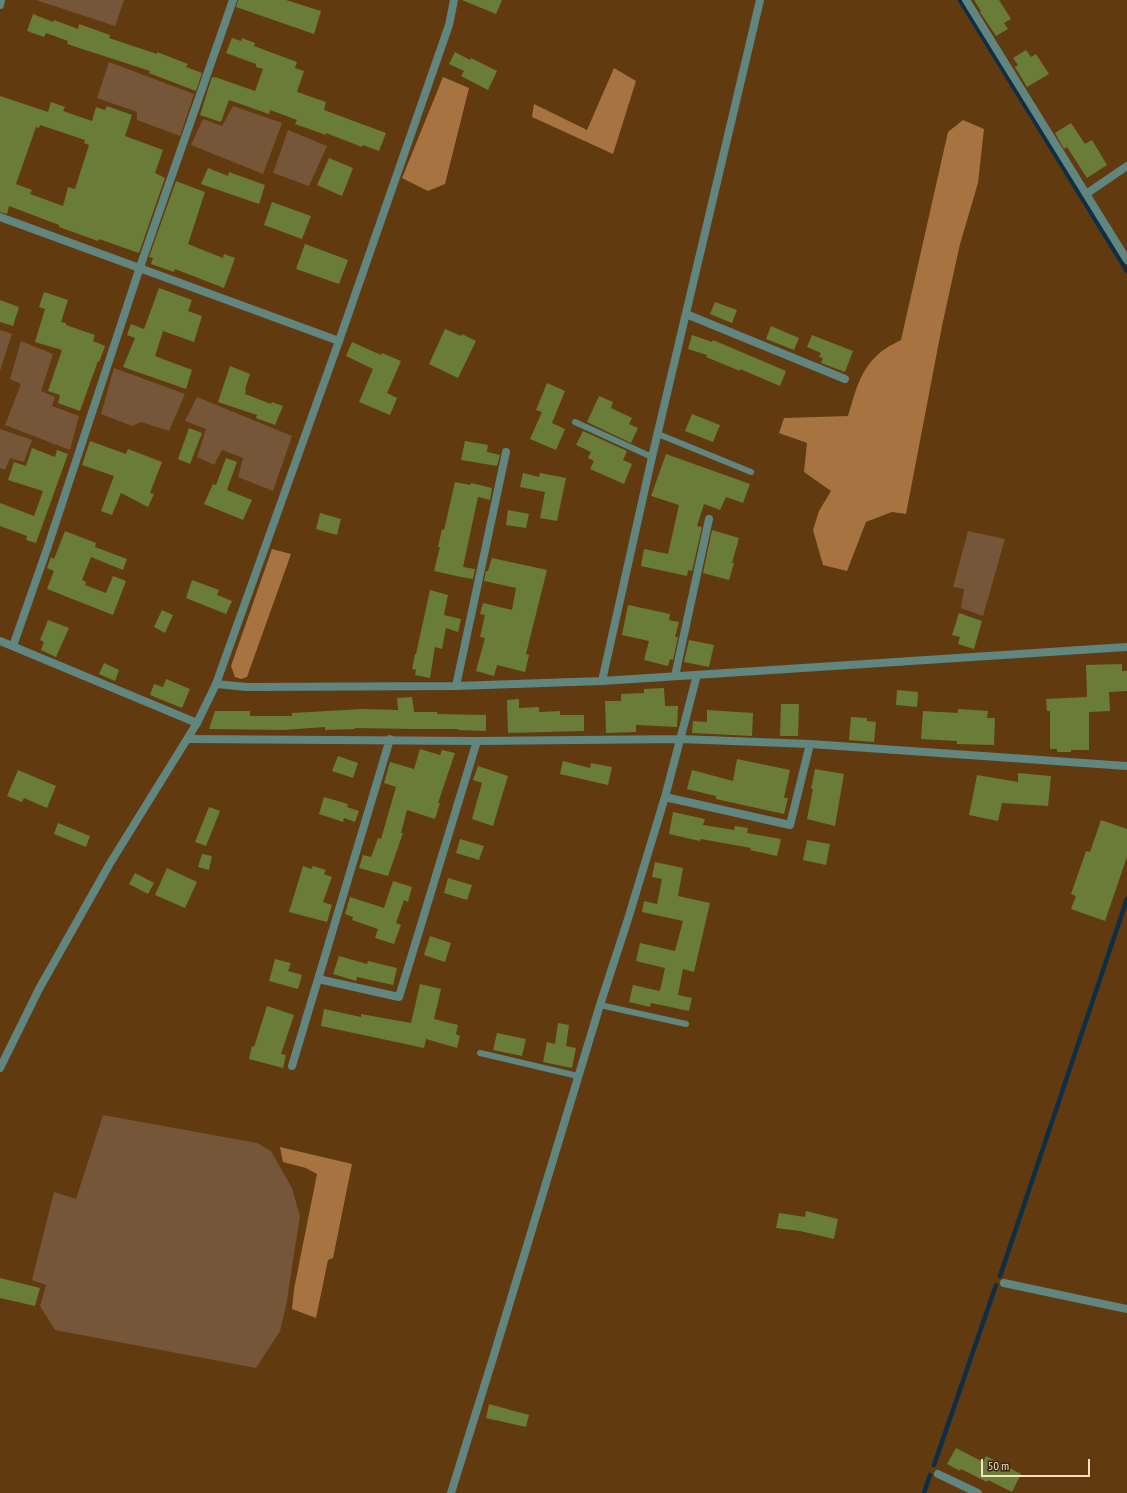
<!DOCTYPE html>
<html>
<head>
<meta charset="utf-8">
<style>
	body { margin:0 }
	#map { position:relative; width:1127px; height:1493px; overflow:hidden; background:#613a10; font-family:"PT Sans Narrow",sans-serif }
	canvas { display:block }
	.scale { position:absolute; left:981px; top:1459px; width:109px; height:18px; box-sizing:border-box; border:2px solid #fddfc4; border-top:0; padding-left:5px; font-size:12px; line-height:14px; white-space:nowrap; color:#fddfc4; -webkit-text-stroke:3px #3b250f; paint-order:stroke }
</style>
</head>
<body>
<div id="map">
<canvas width="1127" height="1493"></canvas>
<div class="scale">50 m</div>
</div>
<script>
const context = document.querySelector('canvas').getContext('2d');
context.lineJoin = 'round';
function fill(path, color) { context.fillStyle = color; context.fill(path, 'evenodd'); }
function stroke(path, color, width, dash) { context.strokeStyle = color; context.lineWidth = width; context.lineCap = dash ? 'butt' : 'round'; context.setLineDash(dash || []); context.stroke(path); }
const green = new Path2D(`
	M36 0H124L115 26Z
	M109 62 194 94 180 136 137 120V112L97 98Z
	M233 106 282 123 263 174 191 145 203 119 222 126Z
	M288 130 327 146 309 186 273 173Z
	M0 330 12 334 0 371Z
	M21 341 53 354 41 391 55 397 52 406 79 416 70 450 5 425 21 384 10 379Z
	M114 368 185 394 169 431 141 422 132 426 101 414Z
	M197 397 292 436 273 491 238 477 243 458 222 450 214 465 197 457 206 429 185 421Z
	M0 429 32 440 24 462 10 458 5 470 0 468Z
	M968 531 1005 539 983 616 961 608 964 589 953 587Z
	M103 1115 257 1143 271 1151 292 1188 300 1216 286 1306 280 1331 256 1368 55 1330 40 1306 46 1285 32 1280 54 1192 76 1199Z`);
const forest = new Path2D(`
	M614 68 636 81 613 154 532 117 534 104 587 130Z
	M443 77 469 88 445 184 428 191 402 178Z
	M963 120 984 129 978 183 960 244 942 326 906 514 892 512 866 522 847 571 823 565 813 530 819 511 831 491 804 472 807 443 779 433 784 418 848 416C856 390 861 365 885 349 890 345 896 343 901 340L948 132Z
	M272 549 291 554 247 677 241 679 235 677 231 666Z
	M280 1147 352 1164 333 1258 328 1260 316 1318 292 1309 294 1289 317 1174 306 1168 283 1162Z`);
const stream = new Path2D(`
	M960 0 1127 271
	M1000 1276 1127 899
	M934 1465 996 1285
	M924 1493 930 1475`);
const building = new Path2D(`
	M238 0H286L321 11 314 34 236 7Z
	M462 0H502L496 14Z
	M974 0H999L1011 19 1004 23 1008 29 996 36 980 12 981 11Z
	M33 14 53 22 54 20 78 29 79 24 110 35 109 38 157 54V52L188 64 186 67 202 73 196 91 149 73 150 71 67 44 68 41 46 33 44 37 27 31Z
	M232 38 241 41 242 38 255 43 254 46 297 62 295 68 304 71 297 92 326 102 324 110 386 133 379 151 363 145 362 147 326 133V135L295 124 297 120 270 110 269 114 229 100 221 122 200 115 212 77 215 78V77L255 91 263 69 256 67V64L226 53Z
	M1026 50 1031 57 1036 54 1049 74 1027 87 1015 67 1018 65 1013 58Z
	M455 52 470 60 471 58 497 71 488 90 461 76 464 71 449 64Z
	M0 96 48 112 51 102 65 107 63 111 92 121 96 107 105 110 107 106 132 115 125 136 163 150 155 173 165 178 139 253 99 239 98 241 59 227V225L9 206 7 214 0 212ZM40 125 85 140 84 143 89 145 75 189 68 187 63 206 30 194 32 190 16 184 36 127 39 128Z
	M1071 123 1085 144 1092 140 1107 165 1087 178 1067 147 1064 149 1055 133Z
	M329 158 353 168 342 196 317 185Z
	M208 168 228 176 229 172 265 185 259 204 201 184Z
	M176 181 205 192 188 244 223 258 224 254 235 258 224 288 175 269 174 272 151 264 153 258 149 257Z
	M272 202 311 216 302 239 264 225Z
	M305 244 348 260 339 284 296 269Z
	M159 288 192 300 188 311 202 316 194 342 163 331 155 356 192 370 186 389 123 367 135 338 127 335 131 324 144 329Z
	M44 292 68 300 61 322 66 323V325L95 335 93 341 105 346 99 362 98 361 80 411 58 403 60 395 48 391 62 350 35 342 45 309 39 307Z
	M0 300 19 307 13 326 0 322Z
	M715 302 737 310 732 323 710 314Z
	M771 326 799 338 794 350 766 339Z
	M445 329 461 336 462 334 476 341 458 378 429 364Z
	M692 335 712 342 713 340 786 371 780 386 740 369V371L706 357 707 355 688 349Z
	M812 335 853 351 845 372 821 363 823 358 819 357 821 353 807 347Z
	M352 342 381 355 382 353 401 361 387 393 397 398 390 415 359 402 373 369 346 356Z
	M230 366 250 374 245 389 246 390 245 394 271 404 272 402 283 406 275 425 256 418 257 415 218 402Z
	M547 383 565 391 552 423 565 429 556 450 530 439 542 412 536 410Z
	M599 396 613 402 611 408 632 418 629 424 638 428 631 443 587 422Z
	M692 414 720 425 713 442 685 431Z
	M189 428 202 433 190 464 178 459Z
	M583 431 627 451 623 460 632 464 624 484 590 469 594 461 588 458 591 452 576 445Z
	M90 441 126 454 128 449 162 462 150 493 154 494 148 507 121 493 112 515 101 511 114 476 82 465Z
	M465 441 488 445 487 452 500 455 497 466 461 460Z
	M32 448 55 457 57 450 68 454 36 543 26 540 27 536 0 526V503L34 516 43 491 8 480 14 462 26 466Z
	M666 454 750 484 743 503 726 497 720 510 704 504 697 526 702 527 692 571 688 570 687 576 641 566 644 549 668 554 679 505 651 496Z
	M226 458 237 462 227 490 252 500 243 520 204 504 213 484 216 485Z
	M523 473 539 477 540 473 566 478 557 521 540 518 545 492 520 487Z
	M455 482 470 485 471 483 492 488 490 500 478 497 463 567 475 569 473 579 461 577 462 572 461 577 434 571 440 547H438L442 529 444 530Z
	M508 510 529 514 526 528 506 525Z
	M320 513 341 519 337 535 316 529Z
	M712 530 739 538 732 563H734L729 580 703 573Z
	M65 531 96 543 95 547 127 559 123 570 91 557 82 580 86 582 85 585 106 593 113 576 126 581 113 615 47 589 54 571 47 568 51 557 54 559Z
	M492 558 547 570 526 654 529 655 525 672 497 665 494 676 476 671 485 638 480 637 485 615 480 614 483 603 512 610 516 588 484 581 486 571H488Z
	M192 580 219 590 217 595 232 601 226 614 186 598Z
	M430 590 448 595 444 615 461 619 458 632 446 628 442 649 435 647 430 678 415 675 416 670 412 669 415 654H416Z
	M628 605 670 614 669 620 679 622 675 637H678L673 660 670 659 668 666 644 660 649 641 622 635Z
	M162 610 173 615 165 633 154 627Z
	M959 613 982 621 974 649 958 644 960 637 952 635Z
	M48 620 69 628 56 657 41 650 44 642 40 640Z
	M689 640 714 645 709 667 684 662Z
	M104 663 119 670 115 681 99 674Z
	M1122 664V671H1127V691L1109 692 1110 711 1089 712V750H1071V752H1057V749H1050V711H1047L1046 699 1087 697 1086 665Z
	M166 679 190 689 182 708 150 695 154 684 163 687Z
	M664 688 665 706H678L677 727 636 725V732L606 733 605 701H621V694L644 693V689Z
	M897 690 918 692 917 707 896 705Z
	M412 697 414 712H437V714L486 715V731L458 730V729H413L355 728V729L325 730V727L284 730 209 729 215 711H250V716H292V713L362 709 398 710 397 698Z
	M519 699V708L539 707V712L560 711V715H584V731L508 733 507 700Z
	M781 704H799L798 736H780Z
	M958 709 988 711 987 718H995L994 745 957 744V741L921 739 923 711 958 713Z
	M707 710 753 713 752 736 692 733 693 721 707 722Z
	M851 717 867 718V721L876 722 874 742 849 740Z
	M420 749 440 755 442 750 455 753 438 803H440L435 819 407 810 401 833H403L388 876 359 868 363 855 371 857 378 838 381 839 396 787 384 783 390 762 414 769Z
	M338 756 358 763 353 778 332 771Z
	M737 759 790 770 784 798H788L784 814 716 799V796L687 789 692 770 733 781Z
	M563 761 590 768 591 763 612 767 608 785 560 774Z
	M478 766 508 776 493 826 472 819 482 783 473 780Z
	M815 769 844 774 835 826 807 819 813 789H811Z
	M18 770 56 786 47 808 24 798 22 802 7 796Z
	M1018 773 1051 776 1048 806 1002 803 998 821 969 815 977 775 1018 782Z
	M324 797 348 804 347 807 359 811 355 822 344 818 343 822 319 814Z
	M209 807 220 811 206 846 195 842Z
	M673 812 705 819 703 825 734 830 735 826 748 828 747 833 781 839 777 856 750 850 751 848 701 839 700 841 669 834Z
	M1101 820 1127 829V857L1105 921 1071 909 1076 896 1071 894 1086 851 1090 852Z
	M58 823 90 836 86 847 54 834Z
	M460 839 484 846 479 860 456 853Z
	M807 840 830 844 826 865 803 860Z
	M202 854 212 856 209 870 198 867Z
	M655 862 683 868 678 896 710 903 694 972 683 969 678 995 692 998 689 1011 651 1003 650 1007 629 1002 633 985 660 991 665 968 636 961 640 943 675 951 683 921 642 912 644 901 657 904 662 879 652 877Z
	M303 866 311 869 313 866 326 870 324 874 332 877 323 902 332 905 327 922 289 912Z
	M167 868 197 882 185 908 155 895Z
	M135 873 154 883 148 894 129 884Z
	M448 878 472 885 467 900 444 893Z
	M393 881 412 887 408 902 404 900 396 923 401 925 394 944 375 938 378 929 352 920 353 917 345 914 350 897 384 908Z
	M430 936 451 943 445 962 424 955Z
	M339 956 367 964 368 961 397 968 393 985 357 977 356 981 333 974Z
	M275 959 291 963 288 971 302 975 298 989 269 981Z
	M420 984 441 989 434 1019 458 1025 456 1034 460 1036 457 1048 426 1039 424 1048 321 1026 324 1009 361 1017V1014L411 1023Z
	M267 1006 294 1015 281 1054 286 1055 283 1068 249 1059 252 1046 254 1047Z
	M558 1023 569 1025 566 1046 576 1048 572 1068 543 1062 547 1042 555 1044Z
	M497 1033 526 1039 522 1056 493 1050Z
	M806 1211 838 1219 834 1239 800 1231 776 1228 779 1213 805 1217Z
	M0 1278 40 1288 35 1306 0 1298Z
	M489 1404 529 1415 526 1427 486 1418Z
	M956 1448 983 1462 986 1456 1021 1474 1012 1492 988 1480 987 1482 961 1469 960 1471 947 1464Z`);
const service = new Path2D(`
	M575 422 652 457
	M658 434 751 472
	M600 1005 686 1024
	M480 1053 578 1076`);
const minor = new Path2D(`
	M966 0 1127 260
	M0 5 1 0
	M1086 194 1127 166
	M0 217 339 341 449 25 454 0
	M686 314 845 379
	M0 641 197 723
	M13 646 47 549 140 267 233 0
	M675 676 709 519
	M602 681 652 457 760 0
	M216 684 247 687 456 686 602 681 1127 647
	M456 686 506 452
	M188 739 477 741 680 739 810 744 1127 766
	M665 797 790 825 810 744
	M318 979 399 997 477 741
	M292 1066 390 739
	M1004 1283 1127 1309
	M938 1474 978 1493
	M451 1493 493 1358 600 1005 628 919 665 797 697 675`);
const tertiary = new Path2D(`
	M0 1068 39 989 109 865 197 723 216 684 339 341`);
fill(green, '#755638');
fill(forest, '#a77340');
stroke(stream, '#0e2e45', 4.5);
fill(building, '#697d39');
stroke(service, '#60867f', 6);
stroke(minor, '#60867f', 8);
stroke(tertiary, '#60867f', 8);
</script>
</body>
</html>
